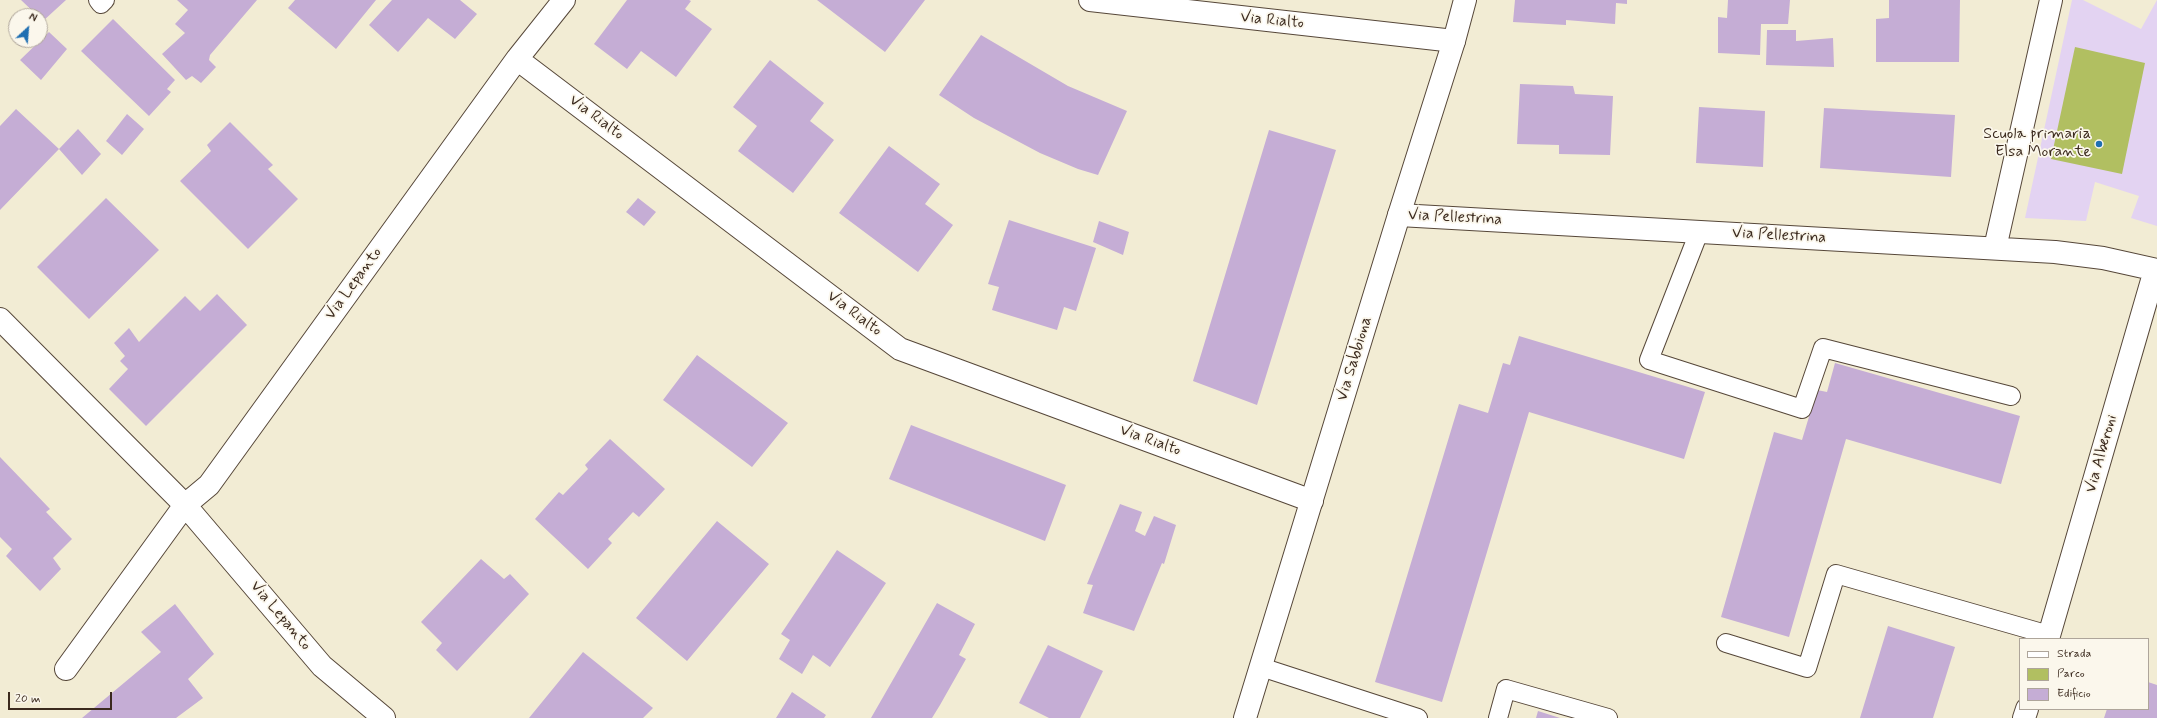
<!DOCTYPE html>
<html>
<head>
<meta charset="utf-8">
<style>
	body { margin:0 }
	#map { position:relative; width:2157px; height:718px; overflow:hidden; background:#f2ecd4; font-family:Mynerve,sans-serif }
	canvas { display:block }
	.legend { position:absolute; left:2019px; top:638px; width:130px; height:72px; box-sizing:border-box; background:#fbf7ec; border:1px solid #aea59a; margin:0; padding:5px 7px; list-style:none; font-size:12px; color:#3b2a1e }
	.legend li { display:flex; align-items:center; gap:8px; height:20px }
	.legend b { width:20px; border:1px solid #aea59a }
	.north { position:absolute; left:8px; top:8px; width:40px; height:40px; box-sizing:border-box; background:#fbf7ec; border:1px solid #aea59a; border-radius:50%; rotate:26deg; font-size:11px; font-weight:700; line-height:16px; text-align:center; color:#3b2a1e }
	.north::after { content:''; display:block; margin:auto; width:14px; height:18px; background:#1f6fb2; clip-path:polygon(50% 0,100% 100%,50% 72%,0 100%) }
	.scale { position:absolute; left:8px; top:692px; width:104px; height:18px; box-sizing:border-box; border:2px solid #3b2a1e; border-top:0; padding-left:5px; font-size:12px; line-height:14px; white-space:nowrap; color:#3b2a1e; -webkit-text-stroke:3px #fbf7ec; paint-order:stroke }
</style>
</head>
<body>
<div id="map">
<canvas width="2157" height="718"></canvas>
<ul class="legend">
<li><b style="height:5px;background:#fff"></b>Strada</li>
<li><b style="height:11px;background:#b1bf61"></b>Parco</li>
<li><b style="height:11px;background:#c5add5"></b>Edificio</li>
</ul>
<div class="north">N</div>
<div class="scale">20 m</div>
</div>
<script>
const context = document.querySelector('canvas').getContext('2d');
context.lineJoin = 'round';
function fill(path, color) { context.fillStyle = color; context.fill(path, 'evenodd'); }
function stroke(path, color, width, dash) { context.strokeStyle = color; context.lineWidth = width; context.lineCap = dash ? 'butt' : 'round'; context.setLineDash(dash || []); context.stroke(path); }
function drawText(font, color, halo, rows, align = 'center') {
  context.font = font + ' Mynerve,sans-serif'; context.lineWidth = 3.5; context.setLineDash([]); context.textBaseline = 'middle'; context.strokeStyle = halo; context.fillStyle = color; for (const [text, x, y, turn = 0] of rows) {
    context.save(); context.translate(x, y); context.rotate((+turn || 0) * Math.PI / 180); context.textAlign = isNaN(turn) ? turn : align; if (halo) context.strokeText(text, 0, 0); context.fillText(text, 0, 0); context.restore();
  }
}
const built = new Path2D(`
	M2072 0H2083L2141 29 2157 0V226L2131 218 2139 196 2095 182 2086 221 2025 218Z`);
const green = new Path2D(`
	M2075 47 2145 63 2122 174 2051 159Z`);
const building = new Path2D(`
	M21 0H66L43 21Z
	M177 0H257L210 55 209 60 216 67 201 83 192 76 186 80 162 54 185 33 175 24 188 10Z
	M295 0H376L336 49 288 8Z
	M392 0H460L477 14 455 39 428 18 398 52 369 25Z
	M627 0H689L691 1 685 9 712 29 676 77 641 51 627 69 594 44Z
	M817 0H925L885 52Z
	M1515 0H1627V4L1616 3 1615 24 1566 20V25L1513 22Z
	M1728 0H1790L1788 24H1761L1760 55 1718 53V17L1727 18Z
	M1889 0H1960L1959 62H1876V19L1889 18Z
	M113 19 175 80 167 89 171 92 149 116 81 51Z
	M1767 30H1796V41L1833 38 1834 67 1766 65Z
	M49 32 67 49 41 80 20 60Z
	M981 35 1068 86 1127 111 1098 175 1078 169 1040 153 974 118 939 95Z
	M770 60 824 103 810 121 834 140 793 193 738 151 757 126 733 107Z
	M1520 84 1573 86 1575 94 1613 96 1610 155 1559 154V145L1517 144Z
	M1699 107 1765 111 1763 167 1696 163Z
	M1824 108 1955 115 1951 177 1820 168Z
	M16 109 59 149 0 210V126Z
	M127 114 144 129 122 155 106 141Z
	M230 122 273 165 268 169 298 199 248 249 180 181 211 151 207 145Z
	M78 129 101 154 82 175 59 149Z
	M1269 130 1336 150 1257 405 1193 381Z
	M889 146 940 184 925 204 953 225 918 272 839 213Z
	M106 198 159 250 89 319 37 267Z
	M638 198 656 212 644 226 626 212Z
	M1009 220 1096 248 1076 311 1064 307 1057 330 992 310 999 287 988 284Z
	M1099 221 1129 232 1123 255 1093 242Z
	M217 294 247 325 146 426 109 389 128 369 120 361 125 356 114 343 129 328 139 342 185 296 200 311Z
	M1519 336 1705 392 1684 459 1529 412 1442 702 1375 682 1459 404 1488 413 1503 363 1510 365Z
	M697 355 788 423 752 467 663 400Z
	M1835 363 2020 416 2001 484 1846 439 1789 637 1721 617 1774 432 1802 440 1817 390 1827 392Z
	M911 425 1066 485 1045 541 889 479Z
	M610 439 665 489 639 517 633 512 608 539 612 543 588 569 535 519 559 492 563 495 588 469 585 465Z
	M0 457 50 509 46 512 72 539 53 558 61 569 40 591 6 556 12 549 0 537Z
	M1120 504 1142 512 1135 531 1145 536 1154 516 1176 525 1164 564 1162 563 1134 631 1083 613 1093 585 1087 584Z
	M717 521 769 564 687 661 636 618Z
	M837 550 886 583 830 667 813 655 802 674 779 659 790 640 781 634Z
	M481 559 504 579 510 574 529 594 457 671 436 650 442 643 421 622Z
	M937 603 975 624 959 655 966 659 940 705 932 718H871Z
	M175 604 214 654 188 679 203 698 176 718H82L161 652 141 632Z
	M1888 626 1955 647 1933 718H1860Z
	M1048 645 1103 671 1080 718H1049L1019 703Z
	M583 652 653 708 643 718H529Z
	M2148 682 2157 685V718H2104L2107 709H2148Z
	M792 692 826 715 824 718H776Z
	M1538 711 1560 718H1536Z`);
const lane = new Path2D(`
	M98 0 101 4 105 0
	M1699 232 1649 360 1802 409 1823 348 2011 396
	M1726 643 1807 668 1836 574 2049 635
	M1261 667 1418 718
	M1498 718 1506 689 1608 718`);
const street = new Path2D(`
	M1090 0 1454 41
	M517 59 900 349 1312 501
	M1399 215 2055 252 2103 258 2157 270
	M1995 248 2051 0
	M0 319 185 505 322 666 384 718
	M2048 639 2155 270
	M66 669 185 505 209 485 517 59 564 0
	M2024 718 2027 709`);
const secondary = new Path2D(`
	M1245 718 1399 215 1454 41 1465 0`);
const markers = [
	[2099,144,4,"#1f6fb2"]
];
const streetNames = [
	["Via Rialto",1272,21,6],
	["Via Rialto",596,118,37],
	["Via Pellestrina",1455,218,3],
	["Via Pellestrina",1779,236,3],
	["Via Lepanto",354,284,-54],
	["Via Rialto",854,314,37],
	["Via Sabbiona",1355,359,-73],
	["Via Rialto",1150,441,20],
	["Via Alberoni",2102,454,-74],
	["Via Lepanto",280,616,50]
];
const poiNames = [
	["Scuola primaria",2091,135],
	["Elsa Morante",2091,153]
];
fill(built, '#e3d3f2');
fill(green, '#b1bf61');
fill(building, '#c5add5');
stroke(lane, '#564739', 20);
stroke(street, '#564739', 24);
stroke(secondary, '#564739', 24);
stroke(lane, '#fff', 18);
stroke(street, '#fff', 22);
stroke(secondary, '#fff', 22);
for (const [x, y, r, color] of markers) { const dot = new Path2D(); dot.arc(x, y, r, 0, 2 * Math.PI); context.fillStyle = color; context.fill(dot); stroke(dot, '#fbf7ec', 1.5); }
drawText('16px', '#3b2a1e', '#fbf7ec', streetNames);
drawText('16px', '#3b2a1e', '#fbf7ec', poiNames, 'right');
</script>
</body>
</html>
